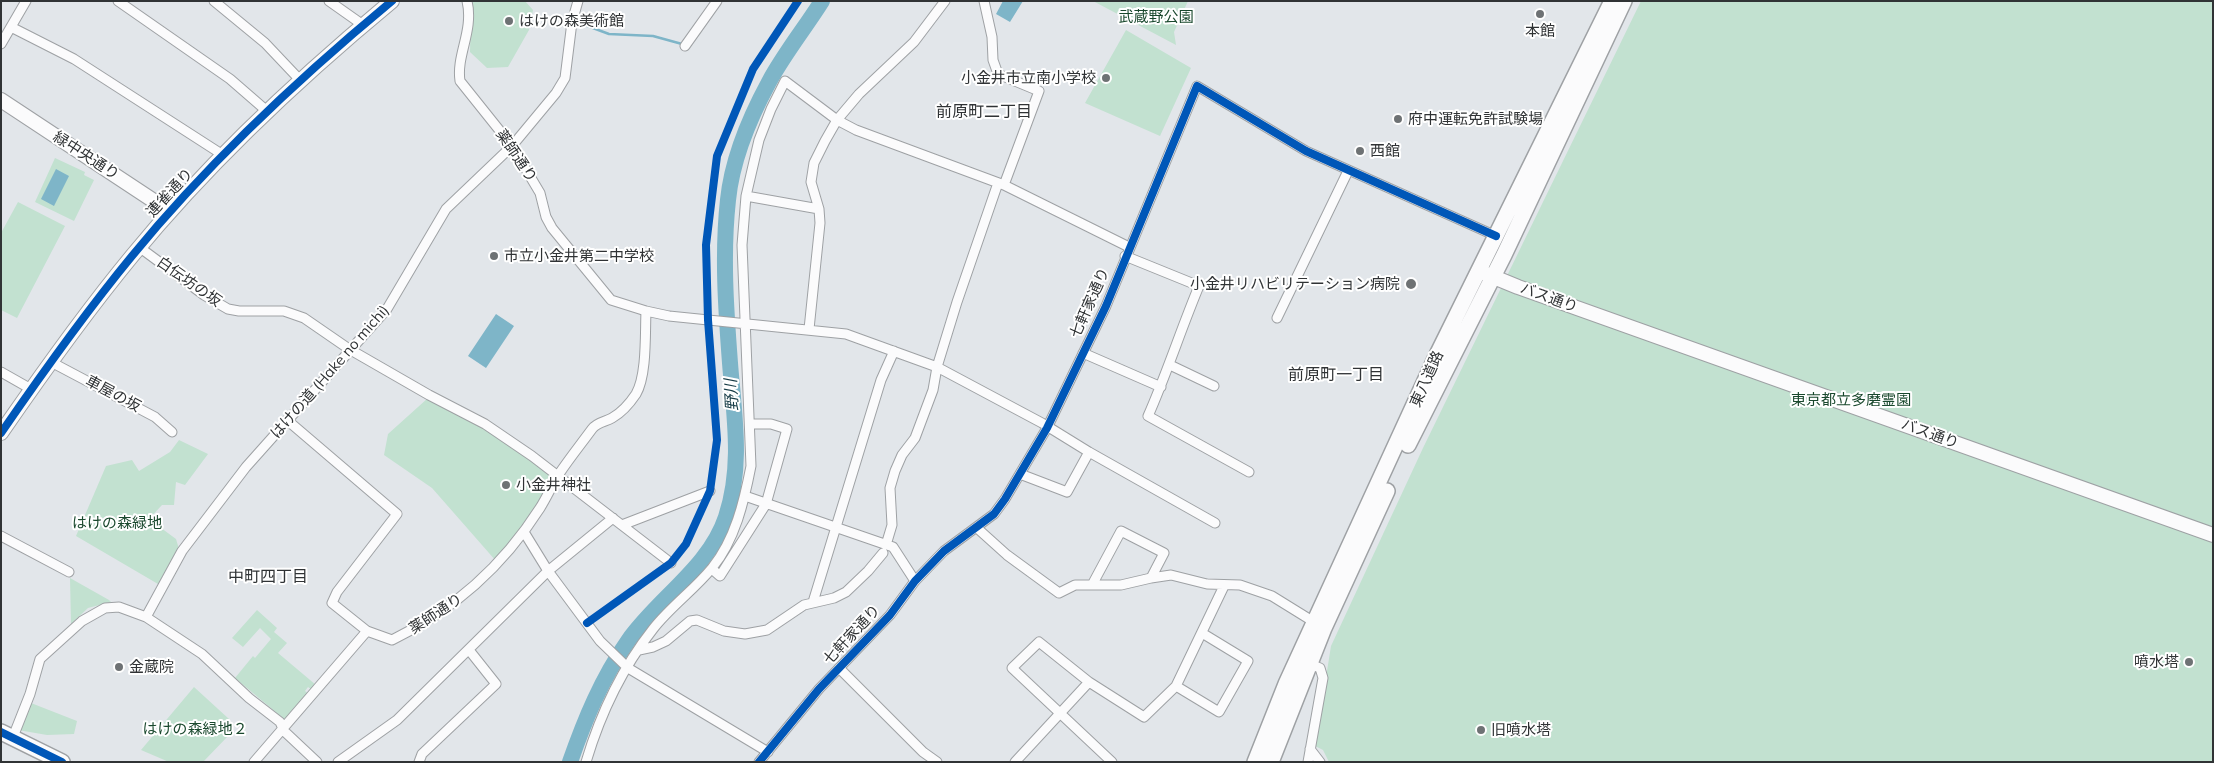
<!DOCTYPE html>
<html>
<head>
<meta charset="utf-8">
<style>
	body { margin:0 }
	#map { position:relative; width:2214px; height:763px; overflow:hidden; background:#e2e6ea; font-family:Mulish,sans-serif }
	canvas { display:block }
	.frame { position:absolute; inset:0; border:2px solid #303335; pointer-events:none }
</style>
</head>
<body>
<div id="map">
<canvas width="2214" height="763"></canvas>
<div class="frame"></div>
</div>
<script>
const context = document.querySelector('canvas').getContext('2d');
context.lineJoin = 'round';
function fill(path, color) { context.fillStyle = color; context.fill(path, 'evenodd'); }
function stroke(path, color, width, dash) { context.strokeStyle = color; context.lineWidth = width; context.lineCap = dash ? 'butt' : 'round'; context.setLineDash(dash || []); context.stroke(path); }
function drawText(font, color, halo, rows, align = 'center') {
  context.font = font + ' Mulish,"Noto Sans JP",sans-serif'; context.lineWidth = 4; context.setLineDash([]); context.textBaseline = 'middle'; context.strokeStyle = halo; context.fillStyle = color; for (const [text, x, y, turn = 0] of rows) {
    context.save(); context.translate(x, y); context.rotate((+turn || 0) * Math.PI / 180); context.textAlign = isNaN(turn) ? turn : align; if (halo) context.strokeText(text, 0, 0); context.fillText(text, 0, 0); context.restore();
  }
}
const green = new Path2D(`
	M471 1H525L533 10 529 30 508 67 487 68 470 52Z
	M1093 1H1188L1174 32 1176 45Z
	M1641 1H2213V762H1329L1323 750 1315 746 1331 646 1423 448Z
	M1126 30 1191 68 1160 136 1085 103Z
	M55 158 85 172 84 175 94 180 74 221 35 202Z
	M18 202 65 226 17 318 1 310V233Z
	M428 398 484 426 555 476 539 505 496 561 432 488 384 455 388 434Z
	M179 440 208 454 185 485 176 482 174 505H162L149 519 176 539 179 549 158 584 76 536 106 466 132 460 139 471 170 452Z
	M70 578 109 600 111 602 88 608 71 624Z
	M257 610 277 628 274 632 287 643 278 653 316 685 312 690 308 687 305 691 309 694 288 717 284 719 235 678 253 656 255 658 271 639 260 628 243 647 232 638Z
	M194 687 229 719 230 722 224 728 230 734 203 762H169L141 750Z
	M31 703 77 721 74 734 47 735 18 730Z`);
const water = new Path2D(`
	M1003 1H1023L1010 22 996 14Z
	M56 169 69 176 54 206 41 199Z
	M496 314 514 326 486 368 468 356Z`);
const stream = new Path2D(`
	M574 21 609 34 653 36 682 44`);
const river = new Path2D(`
	M570 762C585 719 602 678 628 641 658 598 709 568 726 517 743 466 734 415 730 363 726 310 722 254 728 200 732 160 750 117 769 82 784 54 805 28 822 1`);
const street = new Path2D(`
	M118 1 230 79 268 112
	M214 1 265 43 300 80
	M329 1 363 25
	M467 1C474 31 456 55 460 81L512 146 540 193 546 217 552 228 611 300 646 311 669 316 846 334 937 367 1042 423 1089 452 1215 523
	M984 1 992 37 993 60 998 74 1039 91 1004 185
	M11 27 74 59 223 155
	M1 44 26 1
	M685 46 717 1
	M746 196 819 209
	M139 247 204 295 228 309 239 311H284L304 318 349 349 429 395 485 424 532 456 671 563
	M1125 256 1199 286C1181 329 1167 373 1148 416L1249 472
	M1277 318 1348 171
	M809 329 820 223 819 209 811 182 814 163 825 141 837 120 859 94 914 42 945 1
	M1083 353 1161 387
	M51 362 155 417 172 432
	M1170 365 1214 386
	M1 372 31 389
	M287 420 397 514 337 592 332 603 367 631
	M1020 474 1067 492 1089 452
	M745 496 893 547 915 581
	M622 525 710 491
	M977 528 1007 555 1059 593 1075 585H1092L1121 531 1164 553 1151 578 1121 585H1092
	M524 532 548 571 600 641 628 668 768 752
	M1 536 69 572
	M886 545 892 525 890 488 895 471 902 455 915 438 933 390 937 367 957 302 998 183
	M712 569 720 576 766 504 787 429 771 424H751
	M1151 578 1171 575 1207 584 1240 585 1272 596 1314 622
	M813 602 881 380 894 351
	M146 617 182 551 246 467 387 309 446 209 512 146 556 93 565 78 572 22 578 1
	M639 650 653 647 666 641 690 621 697 620 724 631 745 634 767 630 804 605 834 598 846 592 868 571 883 553
	M839 668 923 752 937 762
	M1089 682 1039 642 1012 668 1112 762
	M1176 686 1219 712 1248 661 1202 633
	M13 737 30 694 40 659 82 621 105 608 119 607 146 617 202 654 249 698 280 722 284 731 317 762
	M1310 749 1320 762
	M254 762 367 631 392 640C454 610 503 566 540 508 547 497 552 485 559 474 569 459 581 444 592 429 597 422 605 422 612 418 621 413 630 403 636 394 647 375 645 334 646 311
	M338 762 397 720 548 571 613 518
	M419 762 422 754 496 684 469 650
	M586 762C600 715 623 667 653 629 670 607 694 590 712 568 735 540 744 502 751 466L742 245 746 196 759 140 771 109 785 81 837 120 856 130 1004 185 1129 247
	M759 762 819 689 890 615 915 581 944 551 994 514 1005 499 1047 428 1106 306 1197 86 1306 151 1496 236
	M1015 762 1089 682 1144 717 1176 686 1224 586
	M1308 762 1323 678 1320 668 1310 664`);
const secondary = new Path2D(`
	M1 100 160 205 169 213
	M1479 271 1518 287 2213 535
	M1 433C43 372 85 313 132 256 209 162 299 78 392 1`);
const primary = new Path2D(`
	M1408 445 1504 255 1624 1
	M1 732 62 762
	M1255 762 1286 684 1436 357 1612 1
	M1271 762 1324 628 1387 491`);
const cycleway = new Path2D(`
	M1 433C43 372 85 313 132 256 209 162 299 78 392 1
	M587 623 671 563 686 544 710 491 717 440 708 320 706 245 717 156 753 69 798 1
	M1 732 62 762
	M759 762 819 689 890 615 915 581 944 551 994 514 1005 499 1047 428 1106 306 1197 86 1306 151 1496 236`);
const markers = [
	[1540,14,5,"#6e7274"],
	[509,21,5,"#6e7274"],
	[1106,78,5,"#6e7274"],
	[1398,119,5,"#6e7274"],
	[1360,151,5,"#6e7274"],
	[494,256,5,"#6e7274"],
	[1411,284,6,"#6e7274"],
	[506,485,5,"#6e7274"],
	[2189,662,5,"#6e7274"],
	[119,667,5,"#6e7274"],
	[1481,730,5,"#6e7274"]
];
const parkNames = [
	["武蔵野公園",1156,17],
	["東京都立多磨霊園",1851,400],
	["はけの森緑地",117,523],
	["はけの森緑地２",195,729]
];
const poiNames = [
	["はけの森美術館",519,21],
	["本館",1540,31,"center"],
	["小金井市立南小学校",1096,78,"right"],
	["府中運転免許試験場",1408,119],
	["西館",1370,151],
	["市立小金井第二中学校",504,256],
	["小金井リハビリテーション病院",1400,284,"right"],
	["小金井神社",516,485],
	["噴水塔",2179,662,"right"],
	["金蔵院",129,667],
	["旧噴水塔",1491,730]
];
const streetNames = [
	["緑中央通り",86,156,33],
	["薬師通り",516,156,56],
	["連雀通り",170,193,-47],
	["白伝坊の坂",189,282,35],
	["バス通り",1549,298,20],
	["七軒家通り",1090,303,-66],
	["はけの道 (Hake no michi)",330,372,-49],
	["東八道路",1427,379,-66],
	["車屋の坂",113,394,28],
	["バス通り",1930,434,20],
	["薬師通り",436,614,-33],
	["七軒家通り",852,635,-47]
];
const neighbourhoodNames = [
	["前原町二丁目",984,112],
	["前原町一丁目",1336,375],
	["中町四丁目",268,577]
];
const waterNames = [
	["野川",732,395,-93]
];
fill(green, '#c2e1d0');
fill(water, '#7eb5c8');
stroke(stream, '#7eb5c8', 2.5);
stroke(river, '#7eb5c8', 16);
stroke(street, '#9ea1a4', 11);
stroke(secondary, '#9ea1a4', 16);
stroke(primary, '#9ea1a4', 18);
stroke(street, '#fbfbfc', 9);
stroke(secondary, '#fbfbfc', 14);
stroke(primary, '#fbfbfc', 15);
stroke(cycleway, '#0057b8', 8);
for (const [x, y, r, color] of markers) { const dot = new Path2D(); dot.arc(x, y, r, 0, 2 * Math.PI); context.fillStyle = color; context.fill(dot); stroke(dot, '#fff', 2); }
drawText('15px', '#19482d', '#fff', parkNames);
drawText('15px', '#303335', '#fff', poiNames, 'left');
drawText('15px', '#303335', '#fff', streetNames);
drawText('16px', '#303335', '#fff', neighbourhoodNames);
drawText('italic 16px', '#163b46', '#fff', waterNames);
</script>
</body>
</html>
